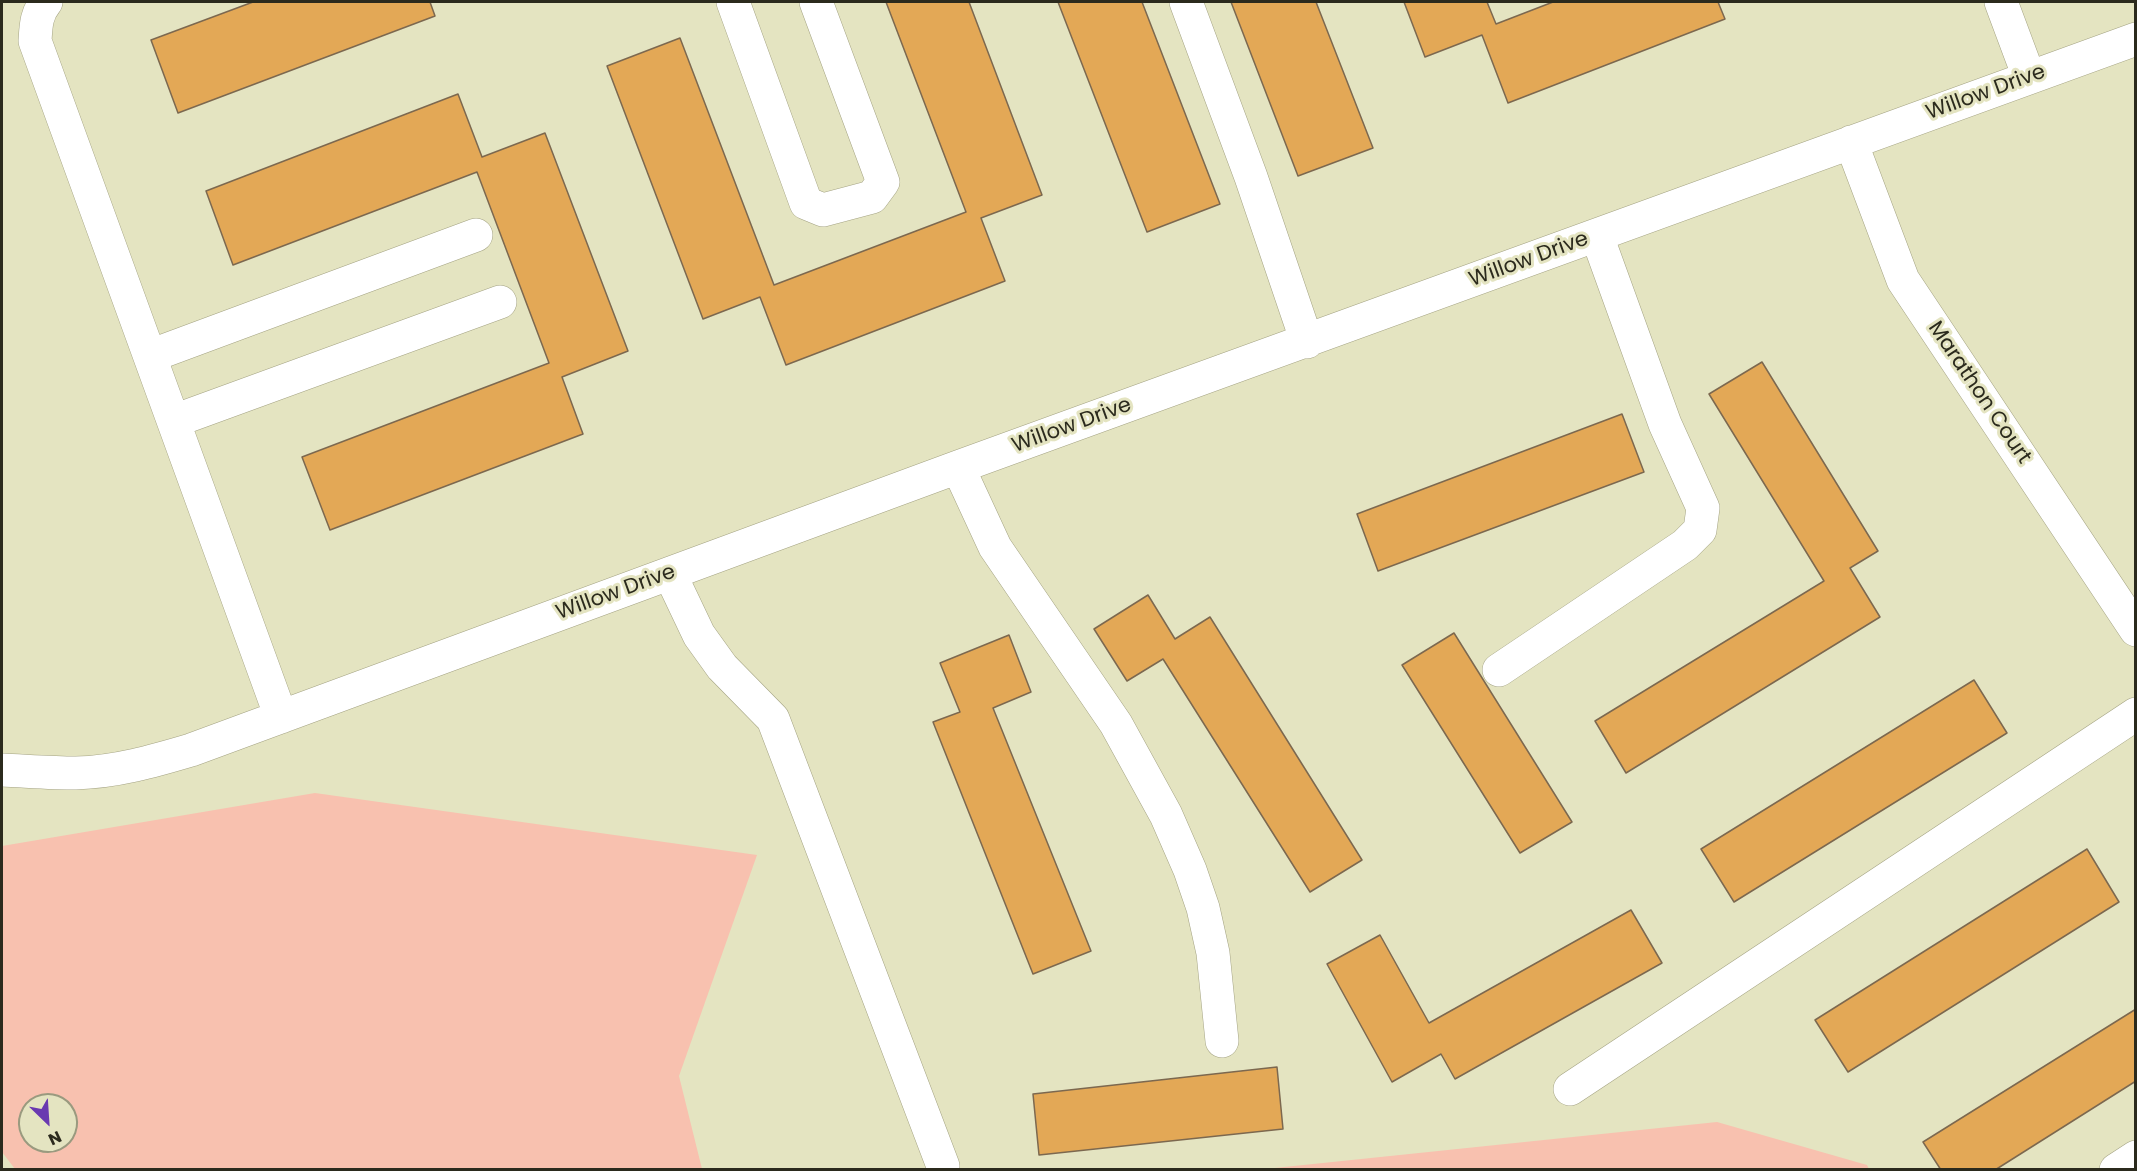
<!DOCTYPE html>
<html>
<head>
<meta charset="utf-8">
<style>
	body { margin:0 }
	#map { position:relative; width:2137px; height:1171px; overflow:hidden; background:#e4e4c1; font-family:Poppins,sans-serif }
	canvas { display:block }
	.frame { position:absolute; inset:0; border:3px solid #2b2a1d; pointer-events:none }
	.north { position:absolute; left:18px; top:1093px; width:60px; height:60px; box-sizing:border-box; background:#e4e4c1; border:2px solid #9a9a7f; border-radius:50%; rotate:155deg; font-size:16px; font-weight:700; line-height:24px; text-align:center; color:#2b2a1d }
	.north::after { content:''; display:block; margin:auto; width:21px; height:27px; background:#6a39b0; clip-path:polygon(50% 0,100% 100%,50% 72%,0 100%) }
</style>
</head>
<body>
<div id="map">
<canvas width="2137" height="1171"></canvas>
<div class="frame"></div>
<div class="north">N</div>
</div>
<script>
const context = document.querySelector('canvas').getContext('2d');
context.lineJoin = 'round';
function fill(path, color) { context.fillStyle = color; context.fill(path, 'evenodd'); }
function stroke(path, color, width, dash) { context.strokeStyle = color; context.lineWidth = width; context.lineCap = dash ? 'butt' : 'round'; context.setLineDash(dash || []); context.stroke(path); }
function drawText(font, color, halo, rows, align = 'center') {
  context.font = font + ' Poppins,sans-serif'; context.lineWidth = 6; context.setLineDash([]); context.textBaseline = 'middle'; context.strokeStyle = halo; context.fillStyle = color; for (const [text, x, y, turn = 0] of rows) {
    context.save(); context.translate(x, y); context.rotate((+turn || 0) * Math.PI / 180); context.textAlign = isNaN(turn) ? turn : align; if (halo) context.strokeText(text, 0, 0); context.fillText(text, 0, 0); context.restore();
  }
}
const green = new Path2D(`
	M315 793 757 855 679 1076 702 1169H15L2 1152V846ZM30 1105H66V1141H30Z
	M1717 1122 1867 1165 1869 1169H1265Z`);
const building = new Path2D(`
	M253 2H430L435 16 178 113 151 40Z
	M886 2H969L1042 195 981 218 1005 281 786 365 760 297 703 319 607 66 680 38 774 285 966 212Z
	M1058 2H1142L1220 204 1147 232Z
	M1231 2H1316L1373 148 1298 176Z
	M1404 2H1487L1496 24 1553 2H1718L1725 19 1508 103 1482 35 1425 57Z
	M458 94 482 157 545 133 628 351 562 377 583 434 330 530 302 457 549 363 477 172 233 265 206 191Z
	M1762 362 1878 551 1850 568 1880 617 1626 773 1595 721 1824 581 1709 394Z
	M1622 414 1644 472 1378 571 1357 514Z
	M1148 595 1175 639 1210 617 1362 860 1310 892 1163 659 1127 681 1094 629Z
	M1454 633 1572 822 1520 853 1402 665Z
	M1009 635 1031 692 993 708 1091 951 1033 974 933 722 960 712 940 663Z
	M1974 680 2007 733 1734 902 1701 849Z
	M2087 849 2119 902 1848 1072 1815 1020Z
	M1631 910 1662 963 1455 1079 1441 1054 1392 1082 1327 964 1380 935 1429 1023Z
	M2136 1009V1081L1995 1170H1941L1923 1142Z
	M1277 1067 1283 1129 1039 1155 1033 1094Z`);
const street = new Path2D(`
	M46 2C36 14 36 26 35 41L281 717
	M733 2 806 203 823 210 872 197 883 182 816 2
	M1186 2 1251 177 1307 342
	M2001 2 2029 77
	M1851 142 1903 280 2136 630
	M150 356 476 235
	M174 421 500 302
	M958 467 995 547 1116 724 1166 815 1190 870 1203 908 1213 953 1222 1041
	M670 574 699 635 722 667 773 719 943 1166
	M1499 670 1685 545 1700 530 1703 508 1665 424 1597 236
	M2 770C26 771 52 773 76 773 116 772 154 761 191 750L958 467 2136 39
	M1570 1089 2136 714
	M2116 1170 2136 1157`);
const streetNames = [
	["Willow Drive",1986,93,-20],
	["Willow Drive",1529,260,-20],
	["Marathon Court",1979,393,56],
	["Willow Drive",1072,426,-20],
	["Willow Drive",616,593,-20]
];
fill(green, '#f8c1af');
fill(building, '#e3a856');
stroke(building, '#7c684f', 1.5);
stroke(street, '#a4a383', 34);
stroke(street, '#fff', 33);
drawText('21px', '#2b2a1d', '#e4e4c1', streetNames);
</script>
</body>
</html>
